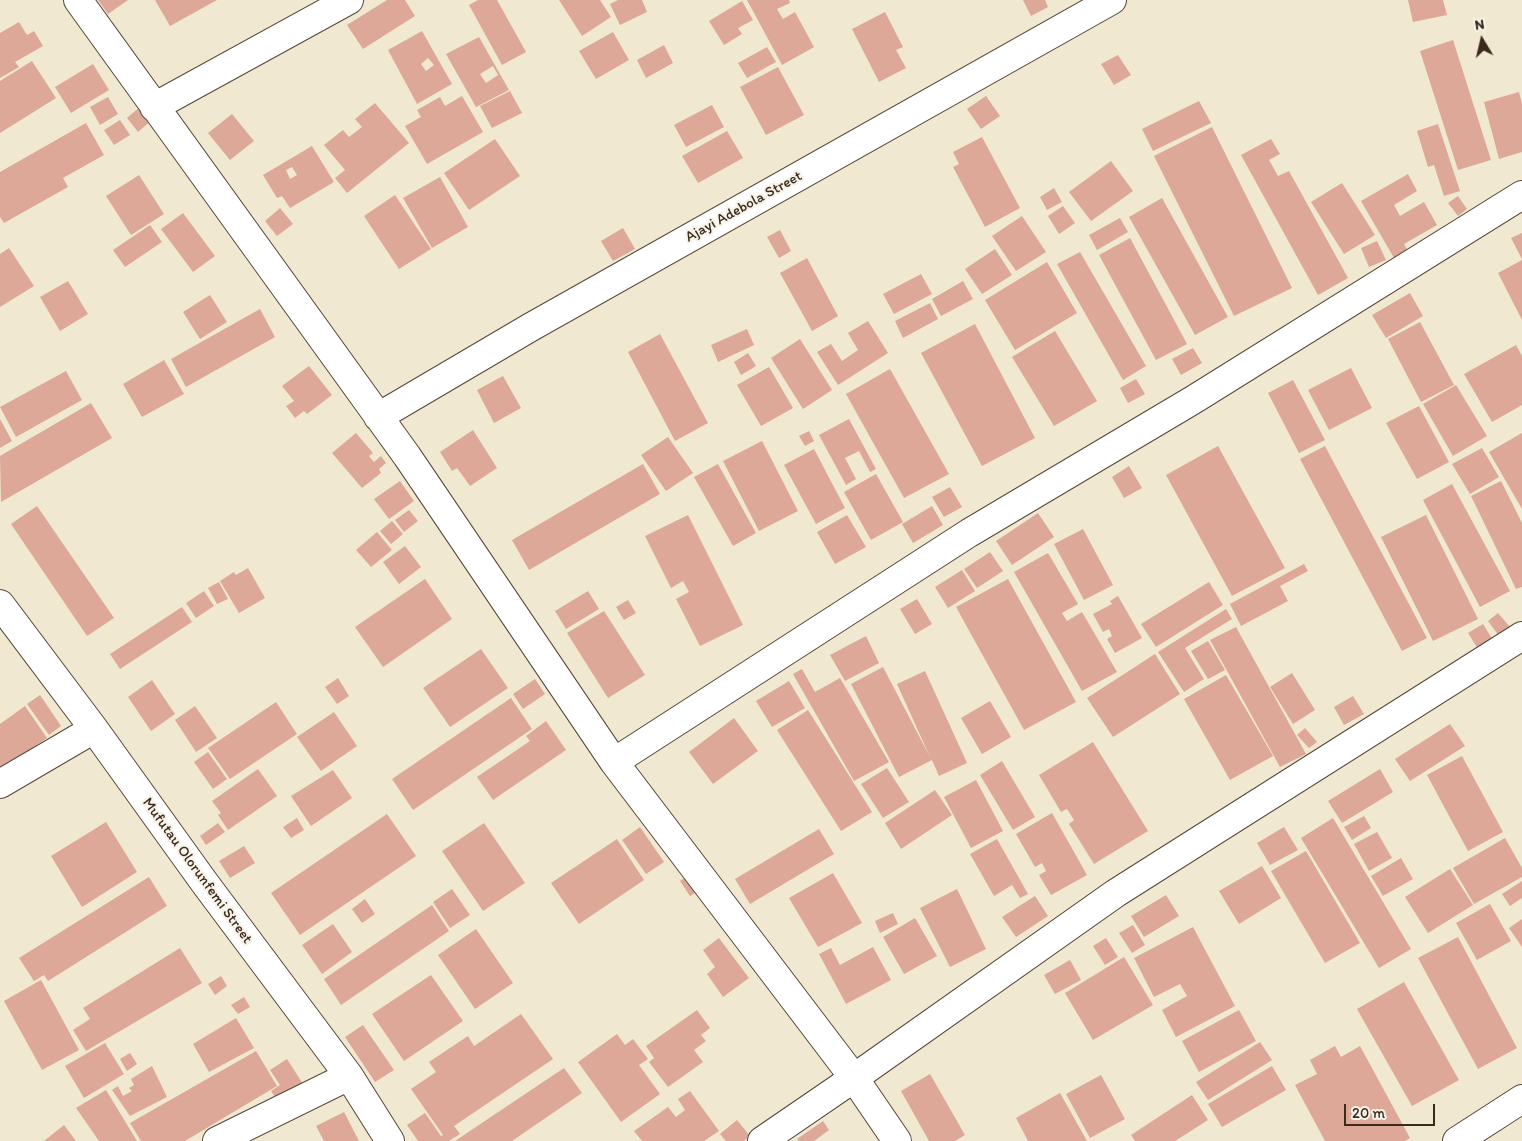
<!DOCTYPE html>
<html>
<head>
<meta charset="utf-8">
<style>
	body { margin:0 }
	#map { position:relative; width:1522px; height:1141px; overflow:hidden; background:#f0e8d0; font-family:Itim,sans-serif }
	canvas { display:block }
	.north { position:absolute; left:1457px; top:15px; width:50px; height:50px; -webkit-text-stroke:4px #f7f3e8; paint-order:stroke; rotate:351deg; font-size:14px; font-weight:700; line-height:20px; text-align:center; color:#3b2a1e }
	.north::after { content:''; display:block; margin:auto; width:18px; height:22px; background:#3b2a1e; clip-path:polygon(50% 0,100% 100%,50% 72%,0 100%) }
	.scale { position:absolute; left:1344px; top:1104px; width:91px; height:22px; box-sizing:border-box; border:2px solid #3b2a1e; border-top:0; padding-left:6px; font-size:15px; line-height:18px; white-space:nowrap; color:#3b2a1e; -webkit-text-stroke:4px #f7f3e8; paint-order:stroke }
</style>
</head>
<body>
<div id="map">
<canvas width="1522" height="1141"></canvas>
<div class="north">N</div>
<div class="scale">20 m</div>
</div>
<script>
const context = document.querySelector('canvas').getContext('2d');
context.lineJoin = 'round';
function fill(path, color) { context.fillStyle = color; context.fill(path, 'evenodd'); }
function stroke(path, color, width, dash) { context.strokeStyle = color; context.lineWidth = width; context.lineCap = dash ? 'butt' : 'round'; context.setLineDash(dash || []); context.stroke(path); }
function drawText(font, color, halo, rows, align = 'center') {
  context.font = font + ' Itim,sans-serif'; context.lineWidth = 4.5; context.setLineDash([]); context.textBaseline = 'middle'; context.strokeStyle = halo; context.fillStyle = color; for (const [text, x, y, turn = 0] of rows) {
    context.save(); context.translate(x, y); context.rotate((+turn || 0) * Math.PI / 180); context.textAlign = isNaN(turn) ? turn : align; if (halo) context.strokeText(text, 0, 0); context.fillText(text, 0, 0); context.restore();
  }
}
const building = new Path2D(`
	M98 0H128L108 14Z
	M155 0H217L170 26Z
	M387 0H405L415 16 363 49 347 25Z
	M478 0H497L526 52 502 65 469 5Z
	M559 0H600L611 17 582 36Z
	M618 0H642L647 12 620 25 610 4Z
	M747 0H789L790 3 777 9 783 19 795 12 814 47 782 65Z
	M1023 0H1045L1048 7 1031 16Z
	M1408 0H1443L1447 15 1413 22Z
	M742 1 753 20 738 28 742 34 724 45 709 21Z
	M885 12 903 47 896 50 906 68 879 82 852 29Z
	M19 22 27 35 34 31 43 46 15 62 19 67 0 78V33Z
	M422 31 452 84 417 104 388 50ZM428 58 434 65 426 71 421 64Z
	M613 32 629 60 596 79 579 51Z
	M479 37 509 90 476 107 446 54ZM493 66 498 75 486 83 480 74Z
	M1453 40 1491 160 1458 170 1420 51Z
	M664 45 673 63 646 78 637 60Z
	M767 47 776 62 747 78 738 63Z
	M1118 55 1131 75 1114 85 1101 64Z
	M32 61 56 98 0 133V81Z
	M93 64 109 90 71 113 55 87Z
	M778 67 804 115 766 135 740 87Z
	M510 91 522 113 492 128 480 106Z
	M1519 92 1522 104V152L1499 159 1484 102Z
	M462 96 483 132 427 164 405 126 421 117 417 110 440 97 445 106Z
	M986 96 1000 116 981 129 967 109Z
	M108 97 118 114 100 125 90 107Z
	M1199 101 1211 123 1153 151 1142 129Z
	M375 103 409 143 347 193 335 178 345 170 324 145 343 130 349 137 362 127 355 119Z
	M142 105 153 119 138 132 127 118Z
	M712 105 724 127 686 147 674 125Z
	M232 114 254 141 230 160 208 133Z
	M120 120 130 135 114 145 104 130Z
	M86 123 104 155 63 178 68 187 4 223 0 217V172Z
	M1438 124 1460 191 1444 196 1434 165 1428 167 1417 131Z
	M1212 127 1292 288 1234 316 1154 156Z
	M727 131 743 158 698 183 682 156Z
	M982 137 1020 208 985 227 953 167 959 164 953 152Z
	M495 139 520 176 469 210 444 173Z
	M1271 139 1280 154 1269 160 1278 176 1289 171 1348 278 1318 295 1241 155Z
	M312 146 334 182 290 208 282 196 277 198 263 175ZM292 167 297 175 290 179 286 170Z
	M1111 161 1133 191 1091 221 1069 192Z
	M1408 174 1417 191 1394 205 1400 216 1424 202 1437 225 1404 244 1408 251 1394 258 1361 201Z
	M139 175 164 214 131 235 106 196Z
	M440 177 468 227 432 248 403 198Z
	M1342 183 1375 235 1344 254 1311 202Z
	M1054 188 1062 202 1047 210 1040 197Z
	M395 195 431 249 399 269 364 216Z
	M1458 196 1467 209 1458 216 1448 203Z
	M1162 198 1228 317 1195 335 1129 217Z
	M1063 206 1075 223 1059 234 1048 216Z
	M280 208 293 224 277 236 265 221Z
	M183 213 215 256 193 272 161 229Z
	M1022 216 1046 252 1016 271 992 236Z
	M1120 218 1128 232 1097 250 1089 235Z
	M150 225 162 242 125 267 113 250Z
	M623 228 635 249 613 261 601 241Z
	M780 230 791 251 779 258 767 237Z
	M1522 233V259L1511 238Z
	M1130 238 1187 344 1156 360 1099 255Z
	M1377 241 1386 260 1369 267 1361 248Z
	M9 248 34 286 0 307V254Z
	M995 249 1012 275 982 294 965 269Z
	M1080 252 1146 366 1123 380 1057 264Z
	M807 258 838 316 812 331 780 273Z
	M1522 260V320L1498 273Z
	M1047 262 1077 313 1015 350 985 300Z
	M921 274 932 294 894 314 883 294Z
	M68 281 88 314 60 331 40 297Z
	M963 281 973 299 941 316 932 299Z
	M1410 293 1423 316 1386 338 1372 315Z
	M210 295 227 322 200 339 183 312Z
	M930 303 938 319 903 338 895 321Z
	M260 309 275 337 186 387 171 359Z
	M868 321 888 353 838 385 817 352 831 344 842 361 858 350 848 333Z
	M1420 322 1454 385 1421 402 1388 339Z
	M975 324 1035 438 982 466 921 353Z
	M747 329 754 345 718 362 711 345Z
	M1055 331 1097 401 1054 426 1012 357Z
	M660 334 708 423 675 441 628 352Z
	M800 339 832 390 803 409 771 358Z
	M1516 345 1522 356V405L1492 422 1464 374Z
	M1193 348 1202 363 1181 375 1172 359Z
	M748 353 756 366 741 375 734 362Z
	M164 360 184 394 142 417 123 384Z
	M309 366 332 395 307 414 304 411 295 418 286 406 294 401 282 386Z
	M769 367 793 408 761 426 737 385Z
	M1351 368 1372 408 1329 430 1308 390Z
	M890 369 949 474 904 498 846 394Z
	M66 371 82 400 16 437 0 407Z
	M503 376 521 408 494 423 477 390Z
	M1136 379 1145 394 1128 403 1120 388Z
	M1293 380 1325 440 1299 453 1268 393Z
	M1456 385 1487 436 1453 456 1423 404Z
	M91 403 112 438 1 502 0 456Z
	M1419 406 1449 462 1417 479 1386 423Z
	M0 419 12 441 0 448Z
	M849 419 876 469 870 472 859 451 845 458 856 479 846 485 819 435Z
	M473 430 497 468 470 486 457 468 452 471 440 452Z
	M809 431 814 441 805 446 799 436Z
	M356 433 373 453 369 456 374 462 381 456 386 463 379 469 381 473 362 488 332 453Z
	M1522 433V509L1489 452Z
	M668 437 693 473 666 491 641 455Z
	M762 441 798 511 759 531 723 461Z
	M1218 446 1285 568 1232 596 1166 475Z
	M1325 446 1427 638 1402 651 1300 459Z
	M1482 448 1499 477 1470 494 1452 464Z
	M814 449 845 508 816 524 784 465Z
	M643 464 660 494 529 570 512 540Z
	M718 464 756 533 733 546 694 477Z
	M1129 466 1142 488 1124 498 1112 477Z
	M876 474 903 522 871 540 844 492Z
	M400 481 414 501 389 519 374 499Z
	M1501 481 1522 523V587L1516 589 1471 496Z
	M1452 484 1510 591 1480 607 1423 500Z
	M950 487 962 507 944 517 932 497Z
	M37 506 114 618 87 636 11 524Z
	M932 506 943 525 913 543 902 524Z
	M409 510 418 521 404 532 395 520Z
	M1038 513 1054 537 1012 565 996 541Z
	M688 515 743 625 700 646 676 599 689 592 683 581 671 588 645 536Z
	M847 515 866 547 835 564 817 532Z
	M1426 515 1478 619 1433 641 1381 537Z
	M392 521 403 534 391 544 380 531Z
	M1083 529 1113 585 1084 600 1054 544Z
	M377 532 392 550 371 567 356 550Z
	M405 546 421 567 399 584 383 562Z
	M990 552 1003 571 977 588 964 569Z
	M1048 553 1078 604 1062 613 1067 621 1082 612 1117 672 1082 691 1014 572Z
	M1304 564 1308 571 1280 586 1288 601 1241 626 1230 604Z
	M248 568 265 598 239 613 220 581 234 572 236 575Z
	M962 570 975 591 948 608 935 587Z
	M425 579 452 619 383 667 355 627Z
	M1008 579 1076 702 1024 730 956 607Z
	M219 582 228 599 217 604 208 588Z
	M1209 582 1223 605 1156 647 1141 624Z
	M204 591 214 606 196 618 186 603Z
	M588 591 599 609 566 629 555 611Z
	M1118 596 1142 638 1115 653 1107 639 1112 636 1109 629 1103 632 1093 614 1112 604 1110 601Z
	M917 599 932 624 915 634 900 609Z
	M628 600 636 613 624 620 616 607Z
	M182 607 192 622 120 669 110 654Z
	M1226 609 1232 619 1185 648 1204 679 1184 692 1158 652Z
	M604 611 645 675 608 698 567 633Z
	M1498 613 1510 627 1499 636 1488 621Z
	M1483 624 1493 640 1478 649 1468 633Z
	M1236 627 1306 754 1280 767 1210 640Z
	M866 636 879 663 845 681 830 655Z
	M1208 641 1225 670 1208 679 1191 651Z
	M481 649 508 688 450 727 423 688Z
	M1155 654 1180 694 1113 737 1087 698Z
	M883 667 930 757 897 684 925 671 967 763 939 776 932 760 899 777 851 684Z
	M802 669 815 692 840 678 889 762 854 781 793 674Z
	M1292 673 1315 710 1293 724 1270 687Z
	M1226 675 1273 756 1230 780 1184 699Z
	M338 678 349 696 337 704 325 687Z
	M535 679 545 694 523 709 513 694Z
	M152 680 175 714 151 731 128 697Z
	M789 681 805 708 772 727 756 701Z
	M40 695 61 726 49 735 27 704Z
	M1353 696 1364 714 1344 725 1334 707Z
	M511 698 532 729 413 810 392 779Z
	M990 701 1011 737 982 754 961 718Z
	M276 702 297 734 230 779 208 748Z
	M25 706 47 738 0 770V724Z
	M195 706 217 738 196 752 175 720Z
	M808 710 872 812 841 831 777 730Z
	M334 712 357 746 321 771 297 737Z
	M734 718 758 751 713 784 689 752Z
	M546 721 566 750 493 800 477 777 530 741 526 736Z
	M1450 724 1465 746 1410 781 1395 759Z
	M1305 728 1317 742 1309 748 1297 735Z
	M1093 742 1148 831 1094 864 1069 824 1074 820 1067 809 1061 812 1039 775Z
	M208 752 227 779 213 789 194 762Z
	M1462 756 1503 832 1468 851 1427 775Z
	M1002 761 1035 817 1013 830 980 775Z
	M887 768 909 802 883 818 861 784Z
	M258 769 277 796 228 830 218 815 221 813 212 801Z
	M1380 769 1393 792 1342 823 1328 801Z
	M333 770 352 798 311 826 291 796Z
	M976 780 1003 831 971 848 944 797Z
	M935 790 952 815 901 849 885 823Z
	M1052 813 1087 875 1051 895 1039 875 1046 871 1042 863 1035 867 1016 834Z
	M387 814 416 856 300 935 271 893Z
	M1364 816 1371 828 1352 840 1344 827Z
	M297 818 304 830 291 838 283 827Z
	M1333 818 1411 949 1379 968 1301 838Z
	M106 822 137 872 82 907 51 856Z
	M218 823 225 832 206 845 200 836Z
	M484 823 525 883 483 911 442 851Z
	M640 827 664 862 646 874 622 840Z
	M1284 827 1298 850 1270 865 1257 843Z
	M819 829 834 854 750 904 735 879Z
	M1377 832 1392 858 1369 871 1354 844Z
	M1505 838 1522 868V877L1474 904 1453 868Z
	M617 839 644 880 579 924 551 883Z
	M997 839 1028 894 1020 898 1012 885 994 896 970 854Z
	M244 846 255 863 230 878 219 861Z
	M1306 851 1360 943 1325 963 1271 871Z
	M1401 858 1413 879 1383 896 1371 876Z
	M1262 866 1281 898 1239 924 1219 891Z
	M1450 869 1473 905 1428 933 1405 897Z
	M833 873 862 923 818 947 789 898Z
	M687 876 698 891 690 896 680 881Z
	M149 877 167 906 48 981 44 975 34 981 19 958Z
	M1522 881V898L1510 906 1502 894Z
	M452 889 470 915 450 928 433 902Z
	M957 889 986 949 950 967 920 908Z
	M1166 895 1179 916 1144 937 1131 916Z
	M1035 896 1048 916 1016 937 1002 917Z
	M365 899 375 914 362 923 352 909Z
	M1490 904 1511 941 1477 960 1456 923Z
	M432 905 449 931 341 1005 324 979Z
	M893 913 898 924 880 933 875 921Z
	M915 918 937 956 904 974 883 937Z
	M1522 919V947L1509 928Z
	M333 924 352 952 322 974 302 945Z
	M1133 925 1145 945 1132 953 1119 933Z
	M1193 927 1235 1006 1176 1037 1162 1010 1187 996 1180 984 1154 997 1134 958Z
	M476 929 513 983 475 1009 438 955Z
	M1458 937 1517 1048 1478 1069 1418 958Z
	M719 938 749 978 723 997 707 974 715 967 703 950Z
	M1106 938 1118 957 1105 965 1093 946Z
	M873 947 891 980 846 1004 819 954 831 948 840 965Z
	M180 948 202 983 86 1051 73 1030 90 1019 83 1008Z
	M1124 957 1153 1005 1093 1040 1065 993Z
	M1070 960 1081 980 1055 994 1044 975Z
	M431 975 463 1021 404 1061 372 1014Z
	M221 976 227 986 215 995 208 984Z
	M41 980 79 1050 42 1070 4 1001Z
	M1404 982 1459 1080 1412 1106 1357 1009Z
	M244 997 250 1007 238 1014 231 1005Z
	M697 1010 710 1028 701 1035 706 1041 694 1050 703 1062 668 1087 649 1062 654 1058 646 1046Z
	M1239 1010 1256 1041 1199 1072 1182 1041Z
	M521 1014 553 1059 454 1126 460 1134 449 1141H418L407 1125 425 1113 441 1136 443 1135 411 1089 436 1072 429 1062 468 1036 474 1046Z
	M236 1018 254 1048 209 1072 193 1044Z
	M363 1025 394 1070 375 1082 345 1037Z
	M617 1034 625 1045 633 1039 648 1059 639 1065 660 1094 621 1122 578 1062Z
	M1260 1042 1272 1060 1208 1100 1196 1082Z
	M105 1043 124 1074 84 1098 65 1066Z
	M1335 1046 1341 1057 1360 1046 1410 1138 1405 1141H1325L1295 1085 1317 1074 1310 1060Z
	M256 1051 277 1086 185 1141H141L130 1123Z
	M130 1053 137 1064 127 1071 120 1059Z
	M287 1059 303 1084 278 1101 271 1091 280 1085 270 1070Z
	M152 1066 167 1097 130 1116 112 1090 118 1086 123 1096 132 1091 129 1088 134 1085 131 1079Z
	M1272 1066 1286 1090 1222 1127 1208 1104Z
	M564 1068 582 1093 512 1141H455Z
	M930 1074 965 1135 955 1141H929L901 1091Z
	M1101 1075 1125 1119 1090 1138 1066 1094Z
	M106 1090 137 1141H99L76 1108Z
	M690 1091 719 1131 704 1141H642L634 1131 668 1107 676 1117 685 1110 678 1099Z
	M1060 1093 1087 1141H1028L1016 1118Z
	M1192 1095 1208 1120 1175 1141H1135L1131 1135Z
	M344 1112 359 1141H324L316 1126Z
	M737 1120 750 1136 744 1141H726L720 1134Z
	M823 1121 829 1130 814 1141H799L797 1139Z
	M64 1125 76 1141H44Z`);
const street = new Path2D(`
	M78 0 407 456 614 762 854 1078 897 1141
	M154 107 349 0
	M378 417 531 327 1112 0
	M0 604 94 729 204 882 349 1076 390 1141
	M614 762 969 533 1193 400 1522 195
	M0 784 94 729
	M217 1141 349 1076
	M762 1141 854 1078 1116 893 1522 636
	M1457 1141 1522 1099`);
const streetNames = [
	["Ajayi Adebola Street",744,207,-29],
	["Mufutau Olorunfemi Street",197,871,54]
];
fill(building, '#dda897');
stroke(street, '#564639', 30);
stroke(street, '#fff', 28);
drawText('15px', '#3b2a1e', '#f7f3e8', streetNames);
</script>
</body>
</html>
